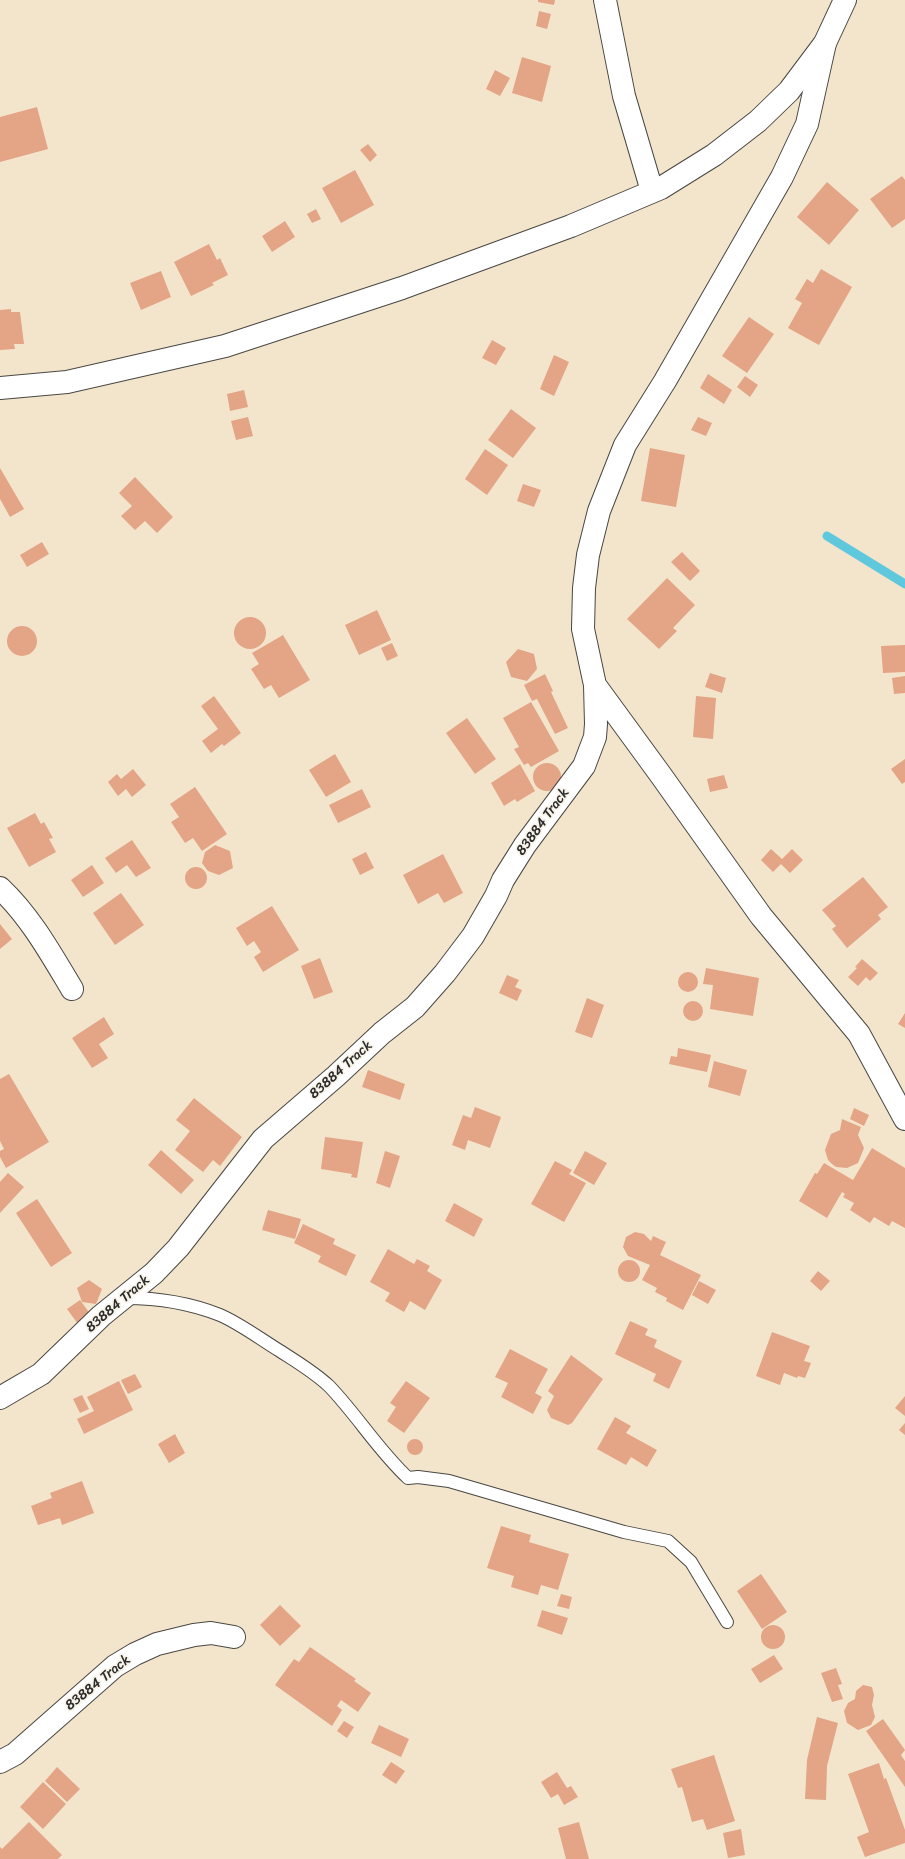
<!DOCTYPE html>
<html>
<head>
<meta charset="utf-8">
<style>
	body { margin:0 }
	canvas { display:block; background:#f2e5cc }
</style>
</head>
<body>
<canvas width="905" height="1859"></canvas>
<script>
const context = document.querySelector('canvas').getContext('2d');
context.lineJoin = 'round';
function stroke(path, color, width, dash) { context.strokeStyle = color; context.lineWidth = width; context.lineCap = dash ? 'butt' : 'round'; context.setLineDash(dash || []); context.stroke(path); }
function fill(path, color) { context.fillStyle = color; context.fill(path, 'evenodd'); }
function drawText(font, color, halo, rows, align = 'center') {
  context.font = font + ' Sriracha,sans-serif'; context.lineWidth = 3.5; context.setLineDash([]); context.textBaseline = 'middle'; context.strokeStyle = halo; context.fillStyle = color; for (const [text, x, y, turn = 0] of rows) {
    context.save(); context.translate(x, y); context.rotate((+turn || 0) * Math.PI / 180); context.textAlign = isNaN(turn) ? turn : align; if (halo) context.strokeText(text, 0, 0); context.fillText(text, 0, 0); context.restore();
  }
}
const stream = new Path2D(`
	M827 536 905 584`);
const building = new Path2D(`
	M538 0H555L554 5 538 2Z
	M539 11 551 14 547 29 536 26Z
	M522 57 551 66 542 102 512 93Z
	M495 70 510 78 500 96 486 89Z
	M37 107 48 149 0 162V117Z
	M368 144 377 155 370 162 360 150Z
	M355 170 374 205 341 223 322 188Z
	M902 176 905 180V219L892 228 870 199Z
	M827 182 859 210 829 245 797 217Z
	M316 209 321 219 312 223 307 214Z
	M285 221 295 237 272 252 262 236Z
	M209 244 217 260 220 258 228 275 212 283 214 285 191 296 174 262Z
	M821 269 852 287 819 345 788 328 802 303 795 299 807 279 813 283Z
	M161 271 171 297 141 310 130 283Z
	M11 309V312H20L24 344H14L15 349 0 350V310Z
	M749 317 774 334 747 373 722 356Z
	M492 340 506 348 496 365 482 358Z
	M554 355 569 362 554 396 540 389Z
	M708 374 732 390 724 404 700 388Z
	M745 376 758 385 750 397 737 387Z
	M244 390 248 407 230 411 227 394Z
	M511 409 536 428 513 458 488 440Z
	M248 417 253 436 236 440 231 421Z
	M698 417 712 423 706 436 691 430Z
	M650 448 685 455 676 507 641 501Z
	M485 449 508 465 487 495 465 479Z
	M0 468 24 509 10 517 0 499Z
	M135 477 173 517 157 533 145 521 135 530 121 516 132 506 119 493Z
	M523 484 541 490 534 507 517 501Z
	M42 542 49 554 27 567 20 555Z
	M682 552 700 571 690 581 671 562Z
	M667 578 695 605 673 628 677 631 659 649 627 619Z
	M377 610 391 640 359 655 345 625Z
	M234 633a16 16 0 1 1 32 0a16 16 0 1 1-32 0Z
	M7 641a15 15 0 1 1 30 0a15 15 0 1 1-30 0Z
	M283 635 310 680 279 698 271 685 264 689 251 669 259 664 252 653Z
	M392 643 398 656 387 661 381 648Z
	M905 645V672L883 673 881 646Z
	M518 649 534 654 537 669 527 681 511 677 506 662Z
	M710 673 726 678 722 693 705 687Z
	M545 674 553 691 551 692 568 728 555 734 537 699 532 701 524 685Z
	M905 676V693L894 694 892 678Z
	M214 696 241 733 224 746 222 744 211 753 202 741 218 729 201 706Z
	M696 696 716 698 713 739 693 737Z
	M531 702 559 751 531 767 528 763 524 765 514 749 519 747 503 718Z
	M467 718 496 759 475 774 446 733Z
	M335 754 351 782 326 797 309 770Z
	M905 759V782L902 784 891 769Z
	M533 777a14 14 0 1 1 28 0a14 14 0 1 1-28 0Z
	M520 764 535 791 517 802 515 799 504 806 491 783Z
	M133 769 146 785 132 797 126 789 118 796 108 782 117 774 121 779Z
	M724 775 728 788 710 792 707 779Z
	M195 787 227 834 202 851 193 838 185 843 171 822 179 817 170 804Z
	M362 789 371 807 338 823 329 805Z
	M35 813 41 824 44 822 53 838 49 839 56 852 29 867 7 828Z
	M132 840 151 868 136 877 127 865 116 873 105 858Z
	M215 845 230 851 233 868 219 875 208 871 202 863 205 852Z
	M771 849 782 859 792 849 803 860 790 873 781 864 773 872 761 860Z
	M366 852 374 868 360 875 352 859Z
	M443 854 463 893 444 903 438 893 418 904 403 875Z
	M92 865 104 883 83 897 71 880Z
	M185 878a11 11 0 1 1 22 0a11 11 0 1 1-22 0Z
	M863 877 888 907 878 915 881 919 847 948 832 929 836 926 822 910Z
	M121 893 144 925 115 945 93 913Z
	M272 906 299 950 263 972 254 957 261 952 254 941 247 946 236 928Z
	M0 924 12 939 0 949Z
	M320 958 333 992 314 999 301 966Z
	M862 959 878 973 870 981 866 977 858 986 848 977 857 968 855 967Z
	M706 968 759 978 753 1016 710 1009 713 985 703 984Z
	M678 982a10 10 0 1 1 20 0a10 10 0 1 1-20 0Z
	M507 975 519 980 515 987 522 990 517 1001 499 993Z
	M587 998 604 1005 592 1038 575 1032Z
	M683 1011a10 10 0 1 1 20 0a10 10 0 1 1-20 0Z
	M905 1013V1028L898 1024Z
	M104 1017 114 1034 99 1044 108 1058 92 1068 72 1038Z
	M678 1048 711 1055 707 1072 669 1064 671 1056 677 1057Z
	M714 1061 747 1070 740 1096 708 1087Z
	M368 1070 405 1084 400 1100 362 1087Z
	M9 1074 49 1142 6 1168 0 1157V1151L4 1149 0 1141V1079Z
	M194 1098 242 1137 220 1166 213 1160 203 1172 175 1150 190 1131 176 1120Z
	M475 1107 501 1117 490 1148 468 1140 465 1150 452 1145 463 1115 471 1118Z
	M854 1108 869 1115 864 1126 850 1119Z
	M842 1119 861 1127 858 1135 864 1148 858 1163 847 1168 836 1167 832 1164 828 1160 825 1150 831 1134 840 1130Z
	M325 1137 363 1142 357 1178 351 1177 352 1174 321 1169Z
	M872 1148 905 1168V1228L892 1221 889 1226 874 1217 870 1223 850 1210 854 1203 843 1197 845 1194 842 1192 827 1218 799 1201 815 1173 817 1174 824 1163 853 1180Z
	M161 1150 194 1180 181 1194 148 1165Z
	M385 1151 400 1156 390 1188 376 1183Z
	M585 1151 607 1163 594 1185 573 1173Z
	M555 1161 572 1170 569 1174 586 1183 564 1222 531 1204Z
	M8 1173 24 1187 0 1213V1182Z
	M37 1199 72 1253 51 1267 16 1213Z
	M454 1203 483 1219 474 1237 445 1221Z
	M268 1210 301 1219 295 1239 262 1230Z
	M303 1224 335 1239 333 1244 356 1255 346 1276 318 1262 321 1256 294 1243Z
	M635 1232 644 1234 651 1241 653 1236 666 1242 660 1255 701 1275 683 1310 666 1301 667 1298 655 1292 657 1288 642 1280 650 1265 628 1256 623 1247 626 1237Z
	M388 1249 414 1264 417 1259 430 1266 427 1271 442 1280 425 1310 410 1301 404 1312 385 1301 390 1293 370 1282Z
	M618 1271a11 11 0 1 1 22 0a11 11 0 1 1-22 0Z
	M818 1271 830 1281 821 1291 810 1281Z
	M89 1280 102 1289 96 1304 82 1302 77 1288Z
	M699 1281 716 1290 708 1304 692 1295Z
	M80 1300 91 1315 78 1324 67 1309Z
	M630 1321 648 1329 645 1335 657 1340 654 1347 682 1361 669 1389 653 1381 656 1374 615 1354Z
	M772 1332 810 1346 804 1361 811 1363 805 1378 798 1376 797 1378 784 1373 780 1385 756 1376Z
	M510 1349 548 1369 535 1393 542 1397 533 1414 501 1397 508 1383 495 1377Z
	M571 1355 603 1379 572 1423 568 1425 551 1418 547 1410 554 1396 548 1391Z
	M135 1374 142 1387 128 1394 121 1380Z
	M119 1381 133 1410 84 1434 77 1419 94 1411 87 1397Z
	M406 1381 430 1398 404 1433 387 1421 396 1407 390 1403Z
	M82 1395 89 1409 80 1413 73 1399Z
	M905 1396V1416L895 1408Z
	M615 1417 631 1426 626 1433 657 1450 647 1467 631 1457 626 1465 597 1449Z
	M905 1423V1435L899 1430Z
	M175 1434 185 1453 169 1463 158 1444Z
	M407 1447a8 8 0 1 1 16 0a8 8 0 1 1-16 0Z
	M82 1481 94 1513 62 1525 60 1518 38 1525 31 1506 52 1498 50 1493Z
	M501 1526 531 1535 529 1542 569 1554 558 1590 541 1585 538 1595 511 1587 514 1576 487 1568Z
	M761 1574 787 1612 762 1629 737 1591Z
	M561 1594 572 1597 569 1609 557 1606Z
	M280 1605 301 1626 280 1646 260 1625Z
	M542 1610 568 1618 562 1635 537 1626Z
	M761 1637a12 12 0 1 1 24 0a12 12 0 1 1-24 0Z
	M310 1647 356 1679 354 1681 371 1693 358 1712 341 1700 337 1706 342 1710 332 1726 275 1685 294 1659 299 1662Z
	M774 1655 783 1669 760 1683 751 1669Z
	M836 1668 842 1684 838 1685 843 1699 832 1702 821 1673Z
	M863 1685 872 1687 874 1695 872 1705 875 1717 871 1725 858 1730 847 1723 844 1711 848 1703 855 1699 856 1691Z
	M817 1717 838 1723 827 1766 826 1800 805 1799 807 1760Z
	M883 1719 905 1750 901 1755 905 1761V1787L866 1731Z
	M344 1721 354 1727 347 1738 337 1731Z
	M379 1725 409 1739 401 1757 371 1743Z
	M714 1755 735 1821 707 1830 703 1819 692 1822 682 1787 678 1788 671 1769Z
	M391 1762 405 1771 396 1784 382 1775Z
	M879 1763 884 1779 886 1778 905 1830V1843L865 1857 857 1837 869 1832 848 1774Z
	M57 1767 80 1789 67 1802 45 1781Z
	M557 1772 567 1788 571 1786 578 1797 564 1805 558 1794 551 1798 541 1782Z
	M43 1782 66 1804 43 1829 20 1807Z
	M29 1822 62 1855 58 1859H0V1847L2 1849Z
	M579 1822 589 1859H566L558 1828Z
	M741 1829 745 1855 728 1858 723 1833Z`);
const service = new Path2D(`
	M125 1298C157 1298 190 1303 220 1315 239 1323 262 1340 280 1351 297 1362 314 1372 329 1386 357 1415 378 1450 408 1478L418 1477 449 1481 624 1532 668 1541 691 1562 727 1622`);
const minor = new Path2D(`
	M605 0 624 96 652 191
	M825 43 807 124 782 177 665 381 625 445 599 511 588 555 584 588 583 629 595 685 660 774 761 916 859 1034 905 1119
	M0 888C30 916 51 954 72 989
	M0 1398 41 1374 101 1316 154 1273 178 1248 263 1139 336 1076 382 1033 415 1007 445 973 473 936 496 896 503 880 525 845 584 766 595 737 596 724 595 685
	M0 1762 15 1754 115 1666 135 1654 157 1644 194 1635 211 1633 234 1637`);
const tertiary = new Path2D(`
	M0 388 67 382 225 346 402 288 571 226 661 188 714 155 758 121 789 91 825 43 845 0`);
const streetNames = [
	["83884 Track",543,822,-54],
	["83884 Track",341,1070,-42],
	["83884 Track",118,1304,-41],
	["83884 Track",98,1683,-39]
];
stroke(stream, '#60c8dc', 9);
fill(building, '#e4a486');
stroke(service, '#494743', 14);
stroke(minor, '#494743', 24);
stroke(tertiary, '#494743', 24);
stroke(service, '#fff', 12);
stroke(minor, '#fff', 22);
stroke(tertiary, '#fff', 22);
drawText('14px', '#2b2b2b', '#f7f3e8', streetNames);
</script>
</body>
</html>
